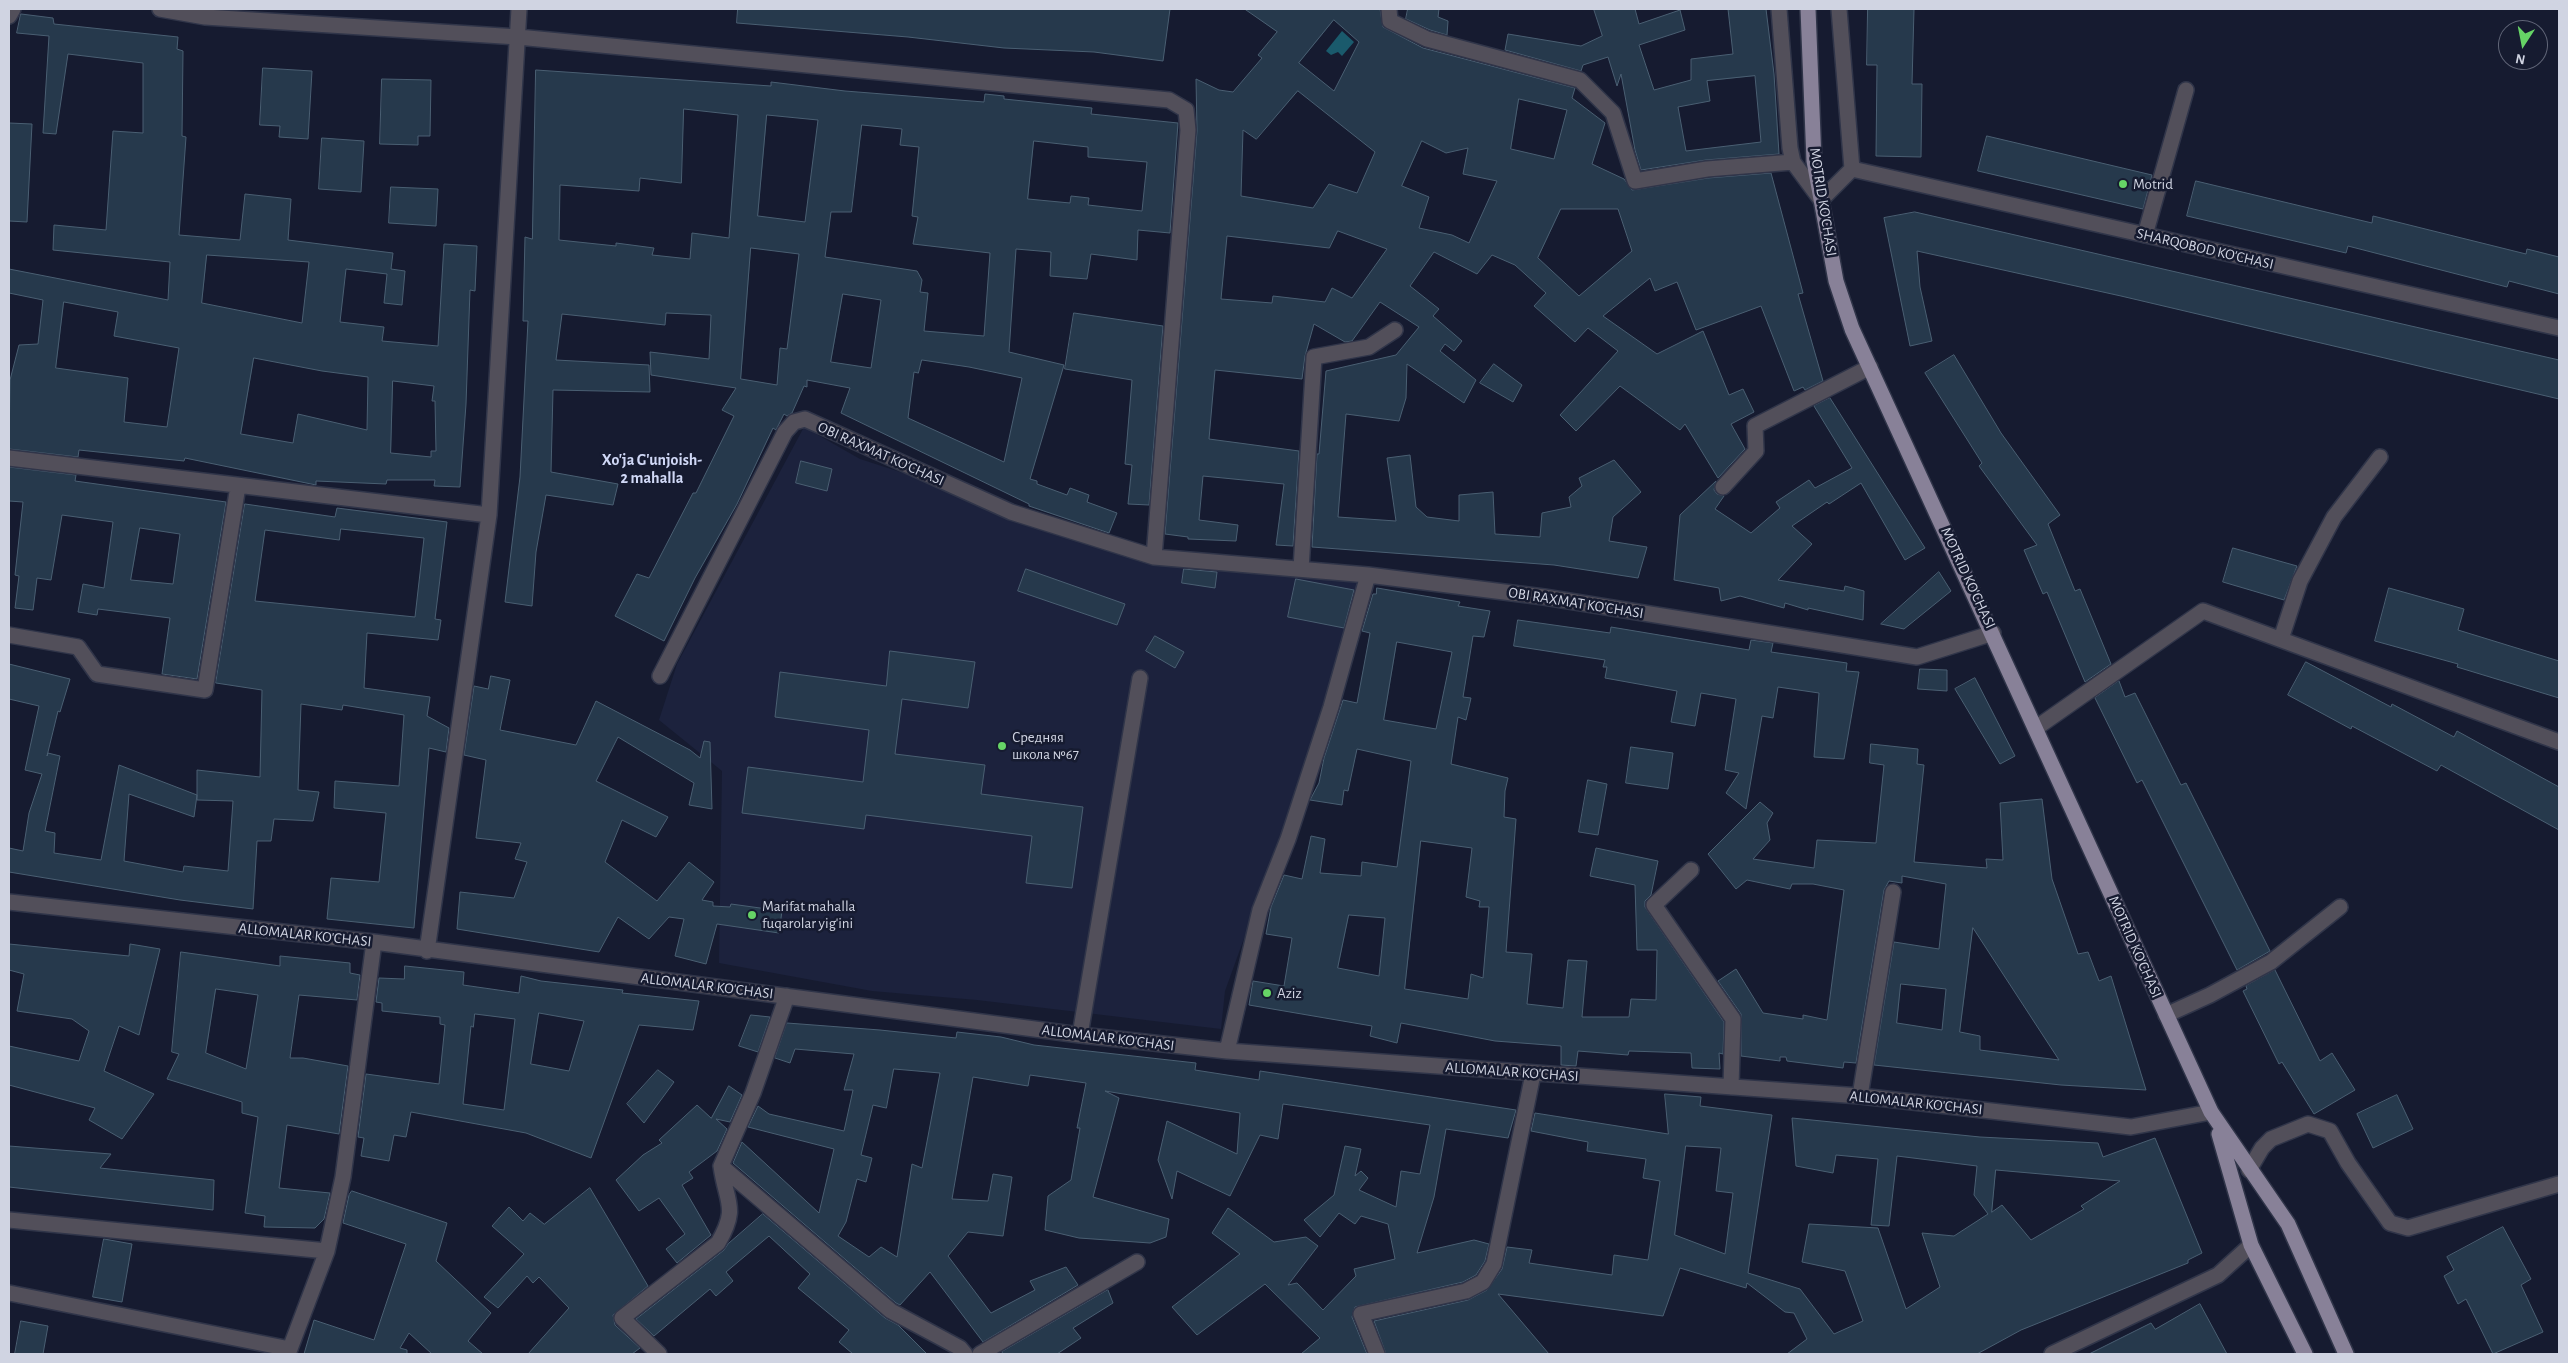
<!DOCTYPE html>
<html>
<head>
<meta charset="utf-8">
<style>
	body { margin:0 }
	#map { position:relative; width:2568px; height:1363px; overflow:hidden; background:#161b30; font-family:"Alegreya Sans",sans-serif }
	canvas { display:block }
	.frame { position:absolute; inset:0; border:10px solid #d0d4e2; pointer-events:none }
	.north { position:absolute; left:2498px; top:20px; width:50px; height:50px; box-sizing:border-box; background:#161b30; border:1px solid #606577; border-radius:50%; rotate:191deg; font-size:14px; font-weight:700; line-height:20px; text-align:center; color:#d0d4e2 }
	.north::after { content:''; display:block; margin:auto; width:18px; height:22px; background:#66d466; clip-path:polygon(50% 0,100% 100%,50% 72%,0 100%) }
</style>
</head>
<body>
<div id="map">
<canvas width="2568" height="1363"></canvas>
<div class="frame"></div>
<div class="north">N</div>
</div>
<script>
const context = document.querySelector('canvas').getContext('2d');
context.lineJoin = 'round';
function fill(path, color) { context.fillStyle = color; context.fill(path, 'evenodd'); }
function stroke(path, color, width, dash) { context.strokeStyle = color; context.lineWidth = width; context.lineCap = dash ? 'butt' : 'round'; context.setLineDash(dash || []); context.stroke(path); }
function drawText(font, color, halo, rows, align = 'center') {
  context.font = font + ' "Alegreya Sans",sans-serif'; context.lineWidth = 5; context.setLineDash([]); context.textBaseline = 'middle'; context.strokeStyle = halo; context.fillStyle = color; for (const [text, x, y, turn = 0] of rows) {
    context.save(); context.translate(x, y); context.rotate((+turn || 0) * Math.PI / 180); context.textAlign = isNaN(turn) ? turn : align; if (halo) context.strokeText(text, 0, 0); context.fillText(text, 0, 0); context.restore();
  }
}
const built = new Path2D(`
	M804 427 860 459 1175 561 1360 583 1333 692 1225 991 1221 1029 977 1000 872 991 719 963 722 771 659 720 677 664Z`);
const water = new Path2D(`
	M1342 31 1354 42 1342 56 1338 52 1331 55 1326 51Z`);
const building = new Path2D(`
	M738 9H1170L1163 61 1094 52 1004 48 908 37 737 23Z
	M1245 9H1380L1383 27 1423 48 1575 88 1572 98 1605 123 1592 164 1624 179 1632 190 1708 178 1771 173 1803 293 1798 294 1823 381 1805 390 1803 387 1794 391 1761 306 1696 330 1677 282 1655 291 1650 278 1603 316 1657 354 1703 331 1729 395 1743 389 1754 412 1731 424 1745 449 1718 478 1685 424 1680 430 1620 386 1576 431 1560 415 1618 351 1588 328 1575 342 1534 306 1546 293 1515 265 1492 255 1477 274 1434 252 1410 286 1439 309 1433 316 1462 341 1454 351 1445 344 1440 351 1476 380 1464 403 1407 364 1406 398 1399 421 1346 414 1338 517 1396 521 1387 458 1410 455 1416 507 1427 517 1459 521V495L1493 492 1495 534 1540 537 1542 513 1571 507 1569 497 1582 486 1579 478 1614 460 1641 492 1613 517 1609 541 1647 547 1638 578 1554 565 1312 547 1317 454H1319L1326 371 1396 355 1419 327 1380 302 1352 341 1345 342 1314 324 1305 356 1302 379 1215 370 1209 439 1299 451 1293 546 1276 545 1284 484 1203 476 1199 520 1238 525 1236 541 1188 539V537L1165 534 1197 131 1196 79 1219 90 1233 92 1262 58 1258 55 1277 32ZM1334 20 1359 42 1334 91 1299 63ZM1298 91 1375 152 1357 193 1329 184 1313 208 1241 196 1243 130 1256 139ZM1519 99 1567 110 1554 159 1511 149ZM1422 141 1446 153 1468 148 1463 174 1497 181 1469 243 1452 235 1419 228 1429 197 1402 186ZM1561 209H1618L1632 251 1579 296 1538 258ZM1338 231 1387 249 1352 298 1332 288 1325 302 1273 296 1272 303 1221 299 1227 236 1329 248Z
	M1408 9H1439L1438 17 1448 21 1447 35 1430 30 1406 19Z
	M1594 9H1635L1639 24 1680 10 1685 30 1639 45 1654 90 1691 80V59L1733 54 1728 9H1766L1774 74 1779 154 1706 160 1641 170 1635 150 1621 74 1617 86 1608 57 1583 65 1581 71 1505 50 1508 34 1581 46 1602 36ZM1755 76 1761 142 1686 151 1678 107 1710 101 1707 81Z
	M1868 9H1914L1912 84H1922L1921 157 1876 156 1877 65H1867Z
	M21 14 53 18 54 24 178 37 177 49 183 51 182 136 186 137 179 235 240 240 245 194 291 199 288 240 393 253 391 269 405 271 402 305 384 303 387 274 346 269 340 322 384 327 382 341 438 346 444 244 477 246 475 291 470 290 466 404 460 487 434 486 435 480H387L386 484 316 481V485L185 458 184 461 79 450 78 457 9 449 10 380 19 345 38 344 43 300 9 293V269L168 300 170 262 53 250 54 225 106 230 113 131 143 133V63L68 54 56 134 43 133 49 36 17 33ZM207 255 309 262 302 323 202 303ZM64 302 118 312 114 336 179 348 167 427 124 422 128 378 56 368ZM254 358 322 371 368 377 367 430 298 414 293 443 241 434ZM393 381 434 386 432 401H435L436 451H431V457L391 453Z
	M263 68 312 71 308 139 279 137 280 126 260 125Z
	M536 70 771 86V82L845 91 984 102 985 94 1004 96V99L1092 108 1091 114 1178 123 1170 233 1138 230 1137 260 1091 254 1087 279 1050 276 1051 252 1016 249 1009 352 1064 365 1030 479 1037 481V484L1067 495 1070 488 1089 495 1087 502 1117 513 1109 533 1029 506V504L841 413 850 388 807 380V387L804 386 792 413 787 416 784 414 776 430 773 428 737 504 695 578 664 641 615 616 637 574 649 578 693 493H696L734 416 722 410 736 388 651 375 650 352 709 359 711 315 666 313 665 325 562 314 556 360 649 365 650 392 553 390 551 472 618 484 613 505 546 495 536 552 532 606 505 602 520 477 528 321H523L525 237 532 239ZM684 109 738 115 729 238 692 233 690 259 652 255 654 248 616 243V246L559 240 560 185 639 191 640 178 681 183ZM767 115 818 120 805 222 758 216ZM862 125 902 129 900 145 919 147 912 216 918 217 913 244 990 253 984 336 924 331 928 293 920 292 922 280 917 271 825 257 831 212H851ZM1034 141 1088 147V157L1147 162 1142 211 1088 205 1089 198 1071 196 1070 203 1028 199ZM751 248 799 254 787 349 780 348 777 385 741 379ZM843 294 881 300 871 368 831 362ZM922 360 969 367 1022 378 1004 462 908 418 914 372 918 373Z
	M382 79 431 80 430 136H418V145L380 144Z
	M9 123 32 124 27 222 9 221Z
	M1987 136 2152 175 2143 209 1978 171Z
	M322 138 364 141 361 192 319 189Z
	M2196 181 2372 223 2373 216 2526 254 2527 249 2559 257V294L2509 281 2507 287 2348 246 2346 253 2187 216Z
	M391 187 438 189 436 226 389 223Z
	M1915 212 2559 360V399L2121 296 1917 251 1920 287 1932 341 1910 346 1884 218Z
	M1074 313 1163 326 1149 505 1128 504 1132 465 1125 464 1132 380 1065 369Z
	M1954 355 2001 433 2060 515 2048 524 2075 591 2080 589 2111 664 2085 682 2047 592 2043 594 2024 550 2037 545 1979 466 1982 463 1925 373Z
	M1494 364 1522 385 1513 402 1480 383Z
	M1830 398 1925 548 1905 560 1861 483 1829 504 1827 502 1792 526 1812 544 1778 580 1844 591 1845 586 1864 591 1863 620 1808 608V610L1785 603 1784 608 1740 596 1721 601 1719 588 1674 580 1680 515 1716 481 1714 490 1717 494 1724 496 1715 509 1751 533 1780 508 1776 502 1809 480 1815 488 1852 468 1814 406Z
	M801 461 832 469 827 491 796 483Z
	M9 467 76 475 75 481 226 502 197 679 162 674 170 618 98 609 97 615 78 612 83 584 104 588 113 522 62 515 51 580 37 578 33 610 15 608 19 576 15 575 23 502 9 501ZM140 528 180 534 173 584 131 580Z
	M245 504 335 517 337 508 447 522 435 619 441 620 438 640 367 633 364 688 430 697 427 716 449 728 446 752 429 748 414 928 327 919 331 878 379 882 386 813 334 808 335 781 399 786 404 715 343 705 342 710 301 704 298 790 319 792 313 821 274 819 271 841H257L253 909 180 900 9 872V848L23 851 29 813 42 774 25 770 39 706 9 699V664L70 679 60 712 58 711 47 756 48 753 60 756 45 831 55 833 54 853 101 860 119 765 197 795 194 817 129 794 124 861 183 872 184 866 228 871 233 801 197 800V770L260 777 262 690 216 683ZM341 529 424 538 415 617 255 601 265 530 339 540Z
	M2233 548 2297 566 2284 600 2223 582Z
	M1026 569 1125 604 1117 625 1018 591Z
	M1184 569 1217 572 1215 588 1182 583Z
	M1939 572 1951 591 1904 629 1881 624Z
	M1296 579 1354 590 1344 628 1288 617Z
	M1377 588 1460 602 1458 606 1490 611 1484 637 1473 636 1463 697 1471 698 1466 720 1458 717 1451 764 1508 778 1505 791 1504 817 1516 819 1506 952 1532 954 1527 1004 1563 1008 1568 960 1587 961 1582 1017H1629L1631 999 1656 1000 1657 950H1637L1635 885 1590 876 1596 848 1658 861 1651 895 1645 901V907L1724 1022 1723 1054 1719 1053 1720 1069 1692 1068 1691 1053 1629 1051 1628 1055 1578 1051 1576 1066 1561 1065V1046L1495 1041 1401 1023 1397 1043 1370 1036 1372 1026 1249 1005 1253 981 1284 986 1292 938 1266 934 1271 907 1284 875 1302 879 1311 836 1325 839 1320 873 1361 876 1362 862 1397 867 1411 761 1357 749 1348 791 1344 790 1342 805 1310 800 1319 783 1324 758 1343 700 1357 703 1370 633 1362 631 1373 594H1376ZM1397 642 1452 652 1436 729 1384 720ZM1421 841 1472 848 1466 897 1480 901 1479 907H1489L1483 978 1471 974 1468 999 1405 989ZM1349 915 1385 918 1379 976 1338 968Z
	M2389 588 2464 609 2458 630 2559 661V698L2457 667 2458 664 2375 641Z
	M1518 620 1610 633 1611 627 1749 650 1751 640 1773 643 1771 652 1847 663 1846 671 1859 672 1844 759 1814 757 1819 693 1778 687 1773 718 1762 716 1746 809 1726 793 1739 773 1725 770 1736 699 1701 693 1695 726 1671 722 1677 691 1605 678 1607 667H1603L1605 660 1514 646Z
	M1155 636 1184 652 1175 668 1146 651Z
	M890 651 975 662 968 708 902 699 895 754 985 765 981 794 1083 807 1072 888 1026 883 1032 836 866 815 864 829 742 813 748 767 863 782 869 730 775 717 780 672 886 686Z
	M2306 662 2391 707 2392 704 2454 737 2457 731 2559 787V830L2441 765 2437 771 2352 726 2351 729 2288 695Z
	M1920 669 1947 670V691L1918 689Z
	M491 676 510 680 500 730 576 745 596 701 690 750 700 758 704 741 710 742 712 809 689 805 694 783 618 737 596 781 668 817 656 837 622 820 605 862 657 901 689 862 714 882 702 900 713 902V906L730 907 731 904 782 911 779 933 717 924 706 964 675 956 684 919 669 917 649 939 618 917 599 952 457 929 460 892 514 898 527 862 515 859 521 843 476 838 486 760 464 755 474 686 488 689Z
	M1975 678 2015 756 2000 764 1955 689Z
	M2119 681 2125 697 2135 693 2181 785 2186 783 2270 951 2237 970 2142 780 2137 783 2095 698Z
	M1871 744 1918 749 1917 764 1924 765 1914 862 1987 868 1986 859 2003 860 2000 803 2042 799 2052 879 2078 954 2088 952 2099 981 2111 976 2146 1090 2061 1085 1874 1065 1894 942 1939 949 1946 884 1902 876V883L1889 881 1884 890 1856 1063 1844 1062 1843 1068 1787 1061 1786 1057H1780V1061L1741 1056V1014L1718 981 1736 969 1763 1013 1803 1019V1015L1827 1020 1844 890 1813 884H1792L1790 889 1747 880 1736 889 1708 854 1760 802 1773 813 1767 823 1770 840 1753 859 1814 868 1817 840 1876 843 1884 765 1870 763ZM1973 928 2059 1060 1980 1050V1036L1960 1032ZM1901 984 1946 989 1942 1030 1897 1023Z
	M1631 747 1673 753 1668 789 1626 783Z
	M1588 780 1607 784 1598 835 1579 832Z
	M9 944 129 956 130 944 160 949 139 1035 119 1026 104 1071 154 1094 122 1139 89 1120 95 1108 9 1085V1046L79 1061 89 1031 72 1019 17 1011 24 974 9 970Z
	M181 952 280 966V956L350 963V973L360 975 357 1000 299 995 290 1058H303L348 1066 339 1134 287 1125 279 1188 330 1193 324 1219 315 1228 264 1227 265 1216 245 1213 258 1117 242 1113V1102L167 1079 179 1054 172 1052ZM216 989 258 995 246 1069 206 1053Z
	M405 966 464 972 463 985 519 993 521 976 541 981 623 990 622 993 699 1001 693 1030 639 1025 591 1158 526 1133 411 1112 406 1137 394 1135 389 1161 361 1156 364 1138 358 1137 366 1074 439 1084 445 1025 440 1024V1017L382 1011V1003L376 1002 379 978 404 979ZM539 1013 584 1021 569 1071 531 1064ZM475 1014 515 1019 504 1110 463 1104 471 1026 473 1027Z
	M2275 970 2320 1061 2332 1053 2355 1090 2314 1114 2282 1062 2279 1064 2243 991 2247 989 2246 986Z
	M751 1015 770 1017 758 1052 739 1046Z
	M787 1023 880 1030 956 1038 957 1032 1001 1037 1034 1045 1196 1063 1195 1070 1259 1080 1260 1071 1516 1110 1508 1138 1446 1129 1434 1197 1417 1253 1474 1240 1489 1244 1485 1261 1476 1275 1463 1282 1355 1307 1352 1317 1367 1354H1301L1320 1338 1265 1284 1197 1335 1172 1307 1240 1254 1212 1233 1228 1208 1274 1242 1306 1237 1318 1246 1288 1285 1297 1283 1323 1310 1356 1276 1354 1269 1395 1259 1388 1224 1361 1216 1355 1224 1339 1213 1320 1237 1304 1220 1334 1195 1345 1146 1361 1149 1355 1176 1361 1171 1368 1178 1359 1190 1396 1207 1401 1171 1420 1174 1430 1125 1283 1104 1278 1139 1260 1135 1230 1196 1177 1171 1172 1199 1158 1160 1167 1121 1237 1154 1240 1113 1105 1091 1119 1098 1093 1197 1169 1219 1166 1237 1150 1243 1079 1238 1045 1230 1048 1196 1071 1180 1080 1128H1077L1086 1083 1030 1075 1028 1086 973 1077 952 1199 988 1201 993 1174 1012 1177 1003 1236 968 1232 948 1256 991 1313 1035 1290 1030 1281 1066 1267 1078 1285 983 1342 930 1272 900 1305 896 1303 733 1163 742 1142 819 1213 834 1149 748 1127 758 1106 769 1114 844 1131 853 1090H844L854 1054 795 1049 790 1063 775 1058ZM894 1069 940 1073 922 1168 912 1164 897 1257 881 1247 869 1257 838 1236 846 1222 857 1179 866 1182 872 1158 861 1155 873 1105 886 1108Z
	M658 1070 674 1082 644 1123 627 1104Z
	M729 1086 742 1095 730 1122 716 1119 727 1129 717 1151 689 1172 693 1178 682 1185 711 1235 677 1263 666 1249 685 1234 659 1198 639 1211 616 1180 643 1155 662 1143 659 1140 697 1105 711 1118Z
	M1665 1094 1701 1097 1700 1106 1772 1115 1748 1273 1800 1289 1834 1334 1863 1321 1845 1271 1802 1262 1809 1224 1878 1228 1906 1309 1940 1287 1922 1233 1954 1236 1988 1214 1974 1195 1977 1166 1897 1156 1889 1226 1871 1225 1878 1159 1836 1155 1833 1173 1796 1166 1792 1118 1980 1137 2098 1143 2103 1157 2155 1138 2202 1253 2188 1260V1263L2021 1330 1977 1354H1787L1807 1339 1794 1313 1785 1312 1747 1283 1746 1288 1680 1268 1663 1316 1498 1294 1549 1354H1386L1374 1321 1468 1300 1487 1290 1502 1269 1507 1247 1532 1250 1529 1263 1612 1275 1614 1255 1648 1260 1660 1181 1643 1178 1646 1159 1587 1151 1588 1142 1531 1131 1535 1113 1668 1134ZM1686 1146 1721 1148 1716 1191 1733 1193 1725 1254 1675 1235ZM1996 1170 2120 1181 2081 1206 2084 1209 2031 1240 2002 1205 1992 1212Z
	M2397 1095 2413 1129 2373 1148 2357 1114Z
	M9 1146 111 1154 100 1168 214 1180 213 1210 9 1187Z
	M590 1188 648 1286 613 1315 615 1325 640 1348 632 1354H528L569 1308 539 1277 533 1283 527 1276 498 1308 484 1297 524 1254 492 1226 509 1207 523 1221 530 1213 544 1224Z
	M352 1191 447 1223 436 1261 491 1313 468 1341 483 1354H432L409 1333 400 1348 407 1350V1354H304L314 1320 374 1340 406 1244 343 1223 349 1195Z
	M763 1214 885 1318 898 1325 927 1354H853L839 1342 849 1330 798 1288 810 1274 769 1236 726 1272 733 1281 716 1296 710 1289 654 1336 636 1319 724 1250 728 1244Z
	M2503 1227 2531 1279 2521 1285 2543 1332 2493 1354 2466 1299 2458 1304 2444 1276 2454 1270 2447 1257Z
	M104 1239 132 1244 122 1302 93 1297Z
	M1108 1290 1113 1303 1073 1328 1081 1338 1057 1354H1003L1002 1352Z
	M2200 1304 2227 1354H2089L2151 1323 2155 1329Z
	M21 1321 48 1326 43 1354H15Z`);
const minor = new Path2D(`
	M160 9 205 17 518 37 1169 100 1186 110 1188 130 1154 557
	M1389 9 1390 21 1427 39 1580 80 1613 113 1635 181 1707 169 1793 162
	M1779 9 1790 148 1793 162 1821 200 1852 169 1839 9
	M9 16 13 9
	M1852 169 2559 328
	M2145 235 2186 90
	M9 458 489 515
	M1723 487 1756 451 1755 426 1870 367
	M1301 569 1314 357 1369 347 1395 330
	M9 635 78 647 97 674 205 690 238 486
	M2281 639 2300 581 2334 517 2380 457
	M660 676 785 432 794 422 805 419 1011 512 1154 557 1368 575 1544 597 1917 657 1993 633
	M2036 728 2203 611 2559 742
	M1691 870 1654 905 1733 1019 1731 1087
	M9 902 374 942 1080 1035 1227 1051 1860 1096 2131 1127 2211 1112
	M427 951 489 515 519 9
	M787 996 753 1093 721 1166 891 1311 960 1348 965 1354
	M2166 1015 2210 995 2271 962 2340 907
	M1080 1035 1140 678
	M1227 1051 1260 910 1288 839 1331 707 1368 575
	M1860 1096 1893 892
	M2249 1170 2262 1148 2271 1139 2308 1124 2330 1131 2348 1163 2390 1223 2408 1228 2559 1184
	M9 1220 327 1251
	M9 1293 290 1349
	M288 1354 327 1251 343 1177 374 942
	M659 1354 622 1318 718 1243C739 1207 726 1203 721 1166
	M980 1354 1137 1262
	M1377 1354 1361 1314 1466 1291 1483 1282 1494 1264 1533 1074
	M2052 1354 2218 1275 2251 1245`);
const major = new Path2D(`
	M1808 9 1814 161 1836 281 1852 329 2211 1112 2288 1224 2346 1354
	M2219 1134 2251 1245 2305 1354`);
const markers = [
	[2123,184,5,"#66d466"],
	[1002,746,5,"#66d466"],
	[752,915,5,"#66d466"],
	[1267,993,5,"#66d466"]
];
const poiNames = [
	["Motrid",2133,184],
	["Средняя",1012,737],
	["школа №67",1012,754],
	["Marifat mahalla",762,906],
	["fuqarolar yig'ini",762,923],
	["Aziz",1277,993]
];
const streetNames = [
	["MOTRID KO'CHASI",1823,202,81],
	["SHARQOBOD KO'CHASI",2205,249,13],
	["OBI RAXMAT KO'CHASI",881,454,24],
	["MOTRID KO'CHASI",1968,578,65],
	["OBI RAXMAT KO'CHASI",1576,603,9],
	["ALLOMALAR KO'CHASI",305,935,6],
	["MOTRID KO'CHASI",2135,947,66],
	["ALLOMALAR KO'CHASI",707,986,7],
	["ALLOMALAR KO'CHASI",1108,1038,7],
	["ALLOMALAR KO'CHASI",1512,1072,4],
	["ALLOMALAR KO'CHASI",1916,1103,6]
];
const neighbourhoodNames = [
	["Xo'ja G'unjoish-",652,460],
	["2 mahalla",652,478]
];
fill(built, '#1c223d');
fill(water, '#1a5a6c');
fill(building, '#26394c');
stroke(building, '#4a5f72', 1);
stroke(minor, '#303549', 18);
stroke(major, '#303549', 18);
stroke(minor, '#524f5a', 15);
stroke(major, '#888198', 15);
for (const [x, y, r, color] of markers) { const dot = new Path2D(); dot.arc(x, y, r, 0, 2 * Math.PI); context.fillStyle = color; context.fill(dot); stroke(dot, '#161b30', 2); }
drawText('15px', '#d0d4e2', '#161b30', poiNames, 'left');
drawText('15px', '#d0d4e2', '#161b30', streetNames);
drawText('bold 16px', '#d0d8f6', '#161b30', neighbourhoodNames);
</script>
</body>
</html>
